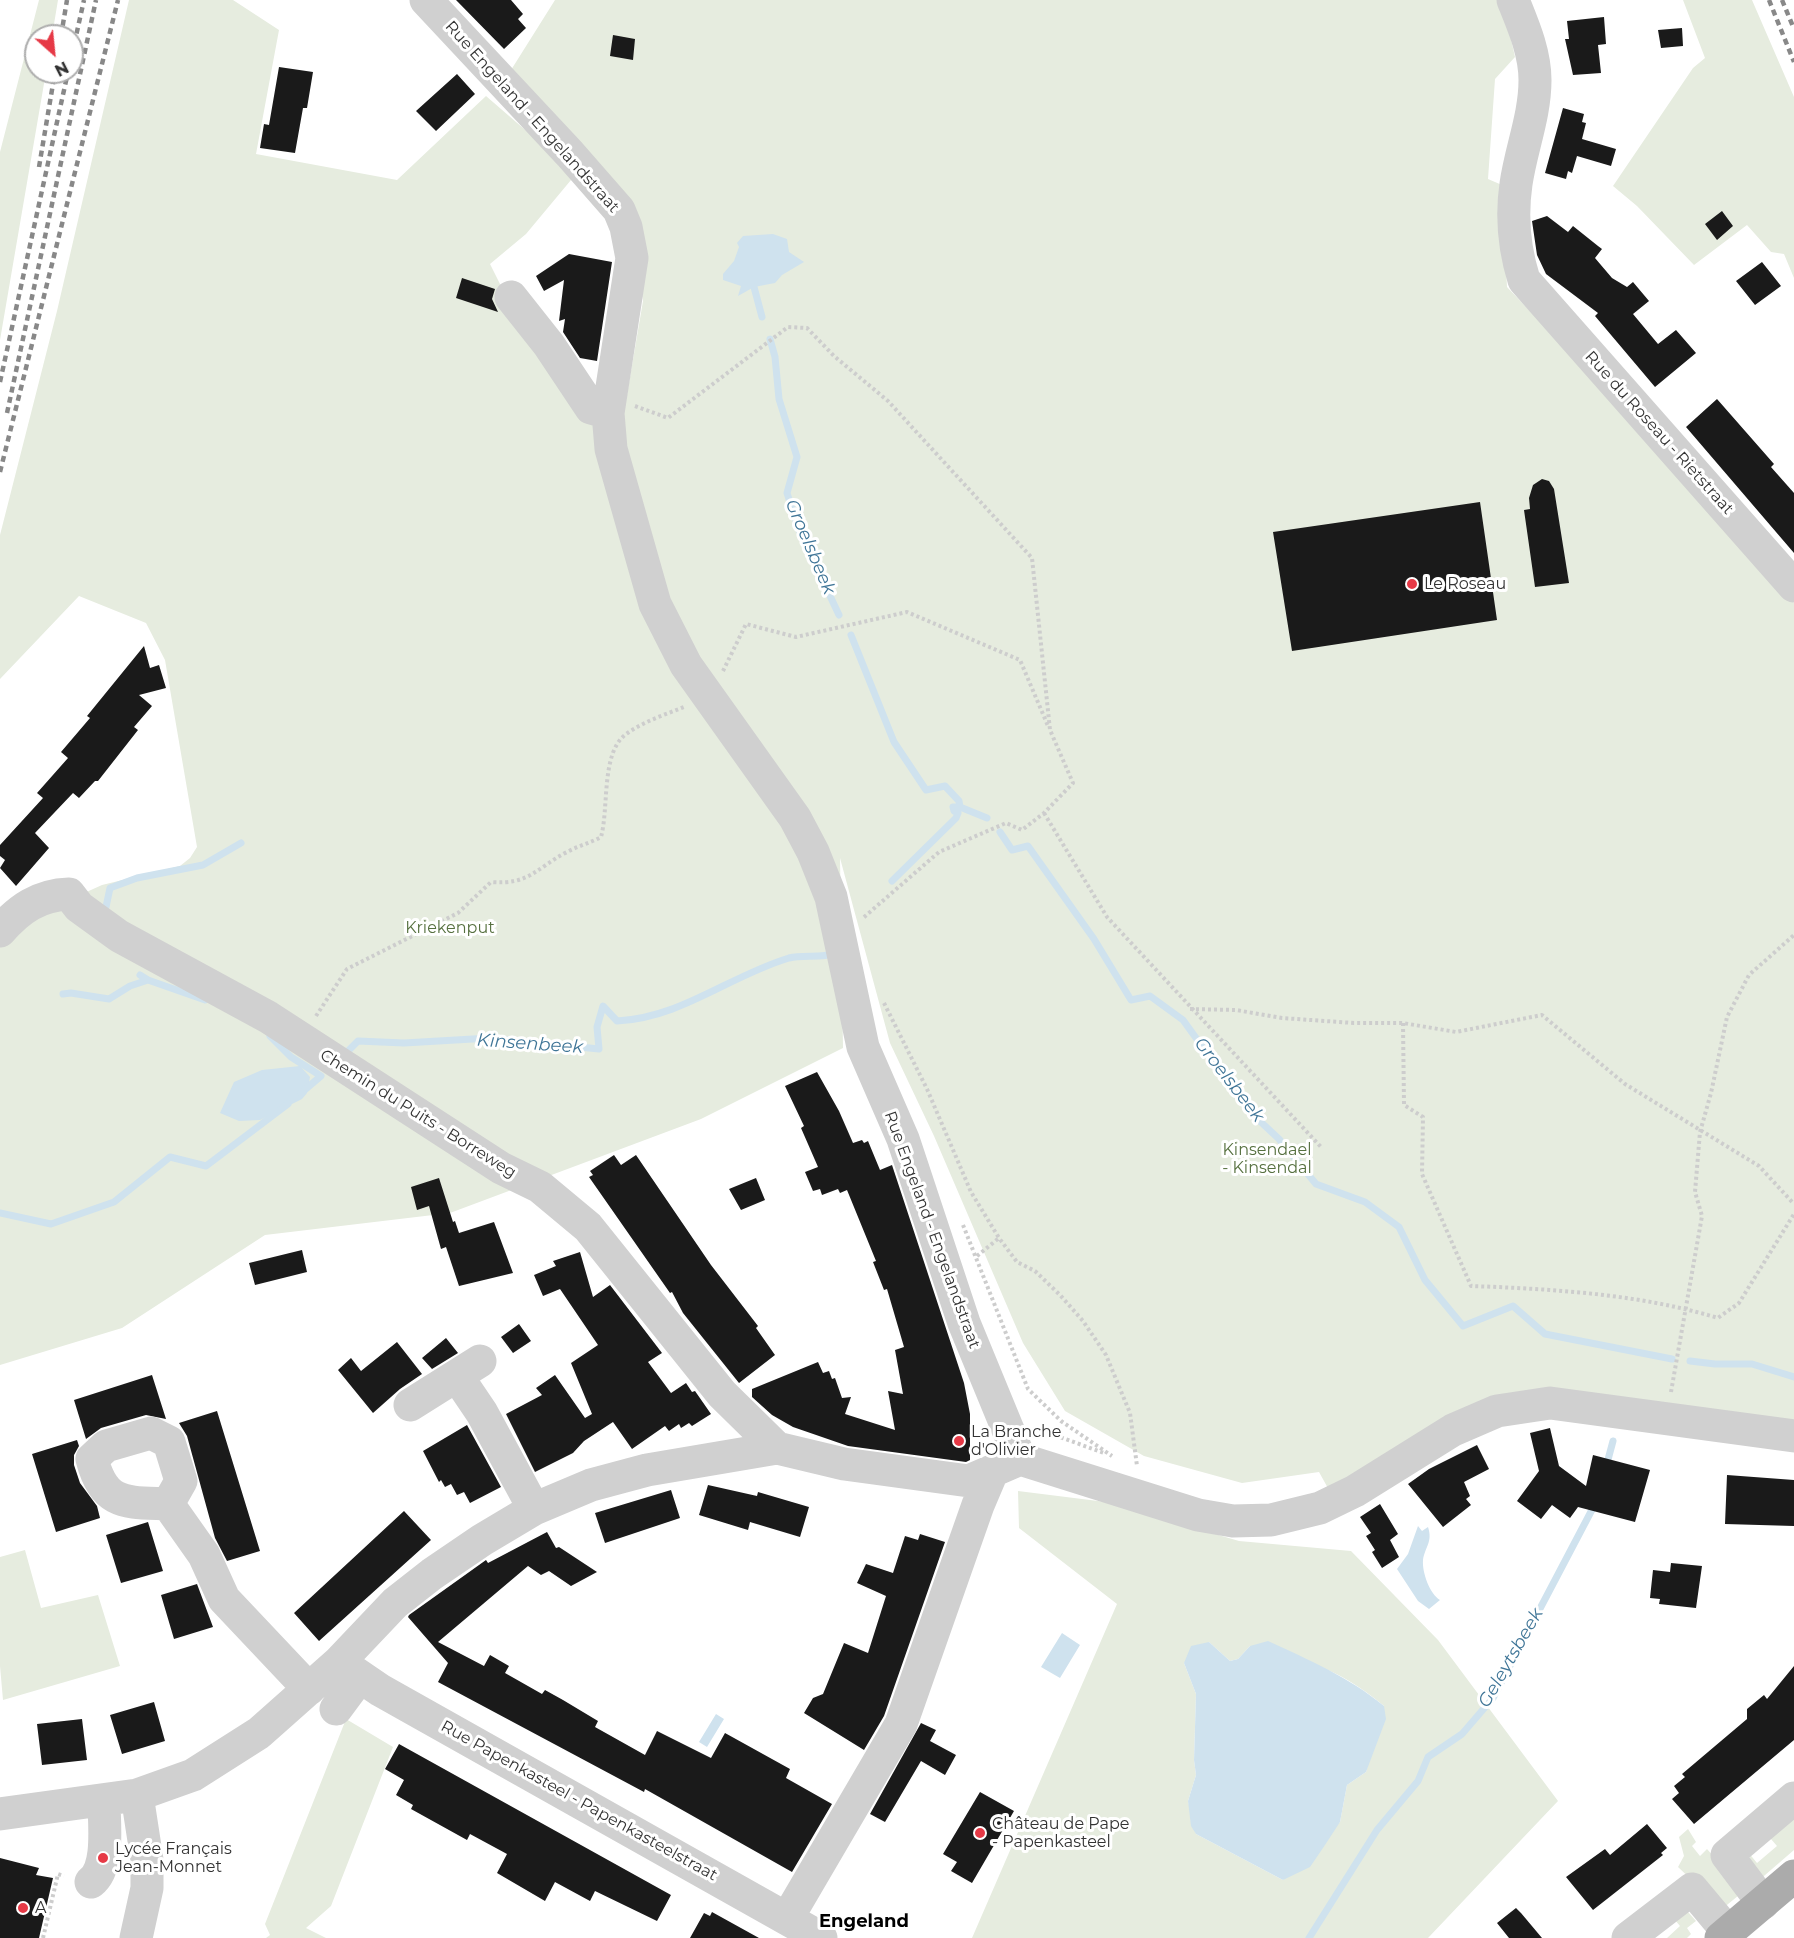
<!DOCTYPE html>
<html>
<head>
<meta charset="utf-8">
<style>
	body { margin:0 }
	#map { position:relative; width:1794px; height:1938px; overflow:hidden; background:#fff; font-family:Montserrat,sans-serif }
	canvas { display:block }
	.north { position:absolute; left:24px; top:24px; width:60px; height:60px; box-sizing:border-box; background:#fff; border:2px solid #adadad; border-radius:50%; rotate:153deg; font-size:16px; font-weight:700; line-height:24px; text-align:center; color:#333 }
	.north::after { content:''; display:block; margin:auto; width:21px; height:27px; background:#e63946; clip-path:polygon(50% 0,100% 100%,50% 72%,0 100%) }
</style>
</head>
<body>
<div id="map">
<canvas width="1794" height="1938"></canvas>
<div class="north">N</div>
</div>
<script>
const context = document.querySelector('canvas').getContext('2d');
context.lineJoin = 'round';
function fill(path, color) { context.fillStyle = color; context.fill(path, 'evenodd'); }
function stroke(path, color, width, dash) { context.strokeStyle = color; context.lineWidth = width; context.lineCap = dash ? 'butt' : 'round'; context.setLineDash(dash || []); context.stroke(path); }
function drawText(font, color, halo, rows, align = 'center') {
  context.font = font + ' Montserrat,sans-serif'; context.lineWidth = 6; context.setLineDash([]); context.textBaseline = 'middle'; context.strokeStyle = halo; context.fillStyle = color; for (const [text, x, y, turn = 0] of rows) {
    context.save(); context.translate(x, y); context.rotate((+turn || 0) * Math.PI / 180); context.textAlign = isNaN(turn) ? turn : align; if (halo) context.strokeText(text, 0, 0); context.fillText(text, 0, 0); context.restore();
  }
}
const green = new Path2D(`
	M39 0H58L52 36H36V72H46L0 340V152Z
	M129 0H233L279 30 256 154 397 180 486 96 576 174 526 234 490 264 512 308 621 430 643 301 632 222 506 78 555 0H1502L1515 57 1495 79 1488 179 1502 185 1507 287 1680 468 1794 603V1425L1586 1395 1329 1490 1319 1472 1242 1483 1144 1456 1065 1411 1023 1343 934 1136 890 1043 840 858 843 1048 701 1119 450 1213 265 1235 122 1328 0 1365V945L51 908 102 885 180 866 190 858 197 847 165 660 146 623 79 596 0 679V535L57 311Z
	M1683 0H1752L1794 97V278L1784 254 1771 252 1747 225 1694 265 1637 206 1613 186 1693 68 1705 58Z
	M1018 1491 1106 1502 1239 1541 1351 1551 1438 1640 1558 1801 1428 1938H972L1117 1604 1019 1528ZM1209 1642 1230 1661 1238 1659 1250 1646C1307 1661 1337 1667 1384 1706L1366 1772 1347 1785 1340 1822 1283 1880 1196 1834 1188 1801 1196 1775 1194 1760 1196 1694 1184 1663Z
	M25 1550 41 1608 98 1595 120 1666 3 1700 0 1666V1557Z
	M346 1719 393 1747 331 1906 306 1928 326 1938H266L270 1935 265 1924Z
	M1794 1805V1850L1757 1882 1748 1852 1757 1863 1777 1846 1764 1831Z
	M1688 1829 1696 1842 1692 1846 1700 1856 1707 1849 1744 1891 1722 1909 1678 1867 1684 1856 1679 1837Z
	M1680 1903 1696 1921 1687 1928 1691 1934 1687 1938H1667L1680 1926 1669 1913Z`);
const water = new Path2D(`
	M773 234 787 239 789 252 804 262 782 275 775 283 754 287 738 296 741 286 723 280V274L734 261 739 247 737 243 743 236Z
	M300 1066 310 1077 307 1093 302 1099 260 1120 239 1121 220 1113 234 1082 262 1070Z
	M1418 1526 1422 1531 1428 1527C1433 1542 1425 1547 1423 1560 1422 1573 1430 1594 1440 1600L1429 1609 1418 1601 1397 1569 1408 1554Z
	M1062 1633 1080 1645 1060 1678 1041 1667Z
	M1268 1641C1309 1660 1349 1677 1384 1706L1386 1719 1366 1772 1347 1785 1340 1822 1325 1845 1310 1867 1283 1880 1196 1834 1191 1826 1188 1801 1196 1775 1194 1760 1196 1694 1184 1663 1191 1646 1209 1642 1230 1661 1238 1659 1250 1646Z
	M716 1714 724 1719 707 1747 699 1742Z`);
const stream = new Path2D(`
	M754 287 762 317
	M770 339 775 357 779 399 797 457 787 493 799 530 839 615
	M851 635 894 742 926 790 945 786 959 801 960 807 987 818
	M1000 832 1012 850 1028 846 1094 939 1131 1000 1150 996 1183 1020 1248 1110 1279 1139 1316 1184 1365 1202 1399 1227 1425 1280 1463 1326 1513 1306 1545 1334 1672 1359
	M892 881 956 818 958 813 954 811 953 807H960
	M106 907 110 888 137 878 203 865 241 843
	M140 975 148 980 205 1000
	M63 994 71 993 109 999 130 986 148 980
	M270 1036 291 1057 321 1076 301 1093
	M349 1050 358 1041 404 1043 490 1038 599 1049 597 1027 603 1006 617 1021C681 1018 729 976 789 958 804 954 821 959 835 953
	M0 1213 51 1224 114 1202 170 1157 206 1166 288 1104
	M1690 1361 1715 1364H1752L1794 1377
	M1606 1467 1613 1441
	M1309 1938 1377 1830 1418 1781 1428 1757 1462 1734 1493 1698 1595 1504`);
const building = new Path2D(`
	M456 0H511L523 14 518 19 526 28 504 49Z
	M1604 17 1606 44 1598 45 1601 73 1573 75 1565 39H1569L1567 21Z
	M1682 28 1683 46 1661 48 1658 30Z
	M613 35 635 39 633 60 610 56Z
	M279 67 313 72 307 108H303L295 153 260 148 264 124 269 125Z
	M457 74 475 94 436 131 416 111Z
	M1563 108 1584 114 1582 122 1586 123 1582 139 1616 149 1611 166 1577 156 1572 173 1568 171 1566 179 1545 173Z
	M1722 211 1733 226 1717 240 1705 224Z
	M1547 216 1568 232 1573 226 1598 246 1602 249 1595 258 1612 278 1627 287 1633 282 1649 301 1633 314 1658 344 1676 330 1696 353 1655 387 1595 316 1598 313 1546 274 1537 255 1532 221Z
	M569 254 612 262 597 361 580 358 563 332 565 319 559 321 564 280 544 291 536 276Z
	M1762 262 1781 286 1755 305 1736 281Z
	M462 278 495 289 492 299 498 312 456 298Z
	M1717 399 1774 464 1771 467 1794 493V553L1686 427Z
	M1542 479 1549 481 1554 489 1569 583 1535 587 1524 510 1530 509 1529 498 1533 485Z
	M1480 502 1497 620 1292 651 1273 532Z
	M144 646 150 668 159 665 166 688 139 695 152 706 134 727 138 730 98 781H95L79 798 73 793 35 833 49 848 16 886 0 868 5 860 0 856V845L43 798 37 793 68 758 61 752 90 718 87 716Z
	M817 1072 839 1111 853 1143 862 1140 864 1143 868 1141 880 1170 892 1165 964 1383 970 1414V1460L966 1462 848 1446 793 1427 772 1415 752 1397V1389L818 1362 823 1373 829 1371 832 1379 835 1378 842 1398 851 1397 845 1414 895 1430 888 1391 903 1394 895 1350 904 1347 887 1289 884 1290 873 1262 876 1261 847 1190 840 1193 838 1189 822 1195 820 1189 813 1191 805 1172 818 1167 801 1128 804 1126 785 1086Z
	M614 1155 621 1165 636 1155 711 1265 758 1326 756 1328 775 1355 739 1383 683 1313 672 1292 670 1293 589 1177 593 1175 590 1171Z
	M439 1178 453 1222 455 1221 459 1233 494 1222 513 1273 459 1286 446 1247 441 1249 429 1206 417 1210 411 1187Z
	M756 1178 765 1200 741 1210 729 1189Z
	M302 1250 307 1272 255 1285 249 1263Z
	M580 1252 593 1297 610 1285 662 1353 648 1362 671 1393 686 1383 692 1392 695 1391 711 1414 692 1426 689 1423 681 1428 679 1424 669 1431 665 1426 632 1449 613 1422 584 1441 573 1453 535 1472 506 1414 542 1395 536 1388 555 1375 585 1418 592 1414 571 1363 598 1345 560 1289 543 1296 534 1275 556 1266 553 1261Z
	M519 1324 531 1341 513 1353 501 1337Z
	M446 1338 458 1353 432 1369 422 1358Z
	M397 1342 422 1374 400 1389 373 1413 338 1370 351 1358 361 1371Z
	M152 1375 166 1419 146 1415 101 1428 86 1439 74 1400Z
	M217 1411 260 1551 227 1561 215 1538 187 1436 179 1423Z
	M467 1425 501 1487 470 1503 464 1492 457 1495 451 1484 445 1487 441 1480 439 1482 423 1451Z
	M1550 1428 1559 1466 1586 1486 1593 1455 1650 1470 1635 1522 1578 1507 1570 1518 1552 1505 1541 1519 1517 1501 1539 1471 1530 1433Z
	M77 1440 79 1446 74 1455V1465L80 1483 97 1506 100 1518 56 1532 32 1454Z
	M1477 1445 1489 1469 1464 1482 1470 1496 1466 1499 1471 1505 1443 1527 1408 1484 1429 1469Z
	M1727 1475 1794 1480V1526L1725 1524Z
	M708 1485 757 1496 758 1492 809 1507 800 1537 750 1522 748 1530 699 1515Z
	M671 1490 680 1518 605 1543 595 1513Z
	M1380 1504 1398 1534 1390 1540 1399 1557 1382 1568 1372 1552 1375 1550 1366 1536 1371 1533 1360 1517Z
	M404 1511 431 1540 319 1641 294 1613Z
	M148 1522 163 1571 121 1583 106 1535Z
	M547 1532 556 1548 559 1547 597 1572 571 1586 549 1571 541 1575 528 1566 438 1642 484 1666 490 1655 509 1666 505 1673 542 1694 545 1690 563 1700 598 1721 595 1727 645 1755 657 1731 711 1758 725 1733 790 1769 786 1778 832 1804 792 1872 645 1789 644 1792 438 1682 448 1663 408 1617 409 1615 486 1560 488 1563Z
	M920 1534 945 1542 884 1716 864 1750 804 1713 813 1698 823 1694 844 1643 868 1653 886 1596 857 1583 866 1564 893 1573 905 1536 918 1540Z
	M1671 1563 1702 1566 1696 1608 1659 1604 1660 1599 1650 1598 1653 1570 1670 1572Z
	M197 1584 213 1627 174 1639 161 1595Z
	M1794 1666V1740L1694 1824 1672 1799 1679 1793 1674 1786 1685 1777 1682 1774 1747 1719V1709L1764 1695 1767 1699Z
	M154 1702 165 1741 122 1754 110 1715Z
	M82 1719 87 1760 42 1765 37 1724Z
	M921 1723 936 1730 930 1741 956 1755 945 1775 921 1761 885 1822 870 1814Z
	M399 1744 671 1895 657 1921 595 1891 590 1901 555 1882 545 1901 497 1873 507 1854 470 1834 467 1840 411 1809 413 1805 396 1795 404 1780 385 1769Z
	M980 1792 1014 1811 972 1883 951 1871 957 1862 943 1854Z
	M1647 1824 1667 1848 1661 1853 1663 1855 1593 1910 1566 1877 1605 1849 1610 1855Z
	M0 1858 39 1868 36 1875 53 1878 39 1938H0Z
	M1516 1908 1521 1913 1542 1938H1509L1497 1923Z
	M712 1912 759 1938H690L704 1913 710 1916Z`);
const path = new Path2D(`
	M635 406 668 418 788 327 807 328 834 356 888 401 1032 558 1050 730 1073 783 1044 813 1022 830 1006 823 939 852 863 918
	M723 671 746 624 796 637 907 612 1020 660 1048 726
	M1044 813 1107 917 1321 1147
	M884 1003 927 1089 971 1192 999 1238 1017 1262 1035 1271 1060 1295 1083 1321 1106 1355 1130 1413 1137 1466
	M1190 1009 1236 1010 1282 1018 1354 1023H1403L1456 1032 1542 1015 1625 1084 1759 1166 1794 1204
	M316 1016 347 969 458 913 491 882C530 885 536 868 567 852 578 846 590 843 601 837 609 808 601 754 625 735 642 722 664 715 684 707
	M1403 1023 1404 1105 1423 1117 1422 1174 1471 1286C1554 1289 1639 1294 1718 1318L1739 1303 1794 1214
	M963 1225 1028 1389 1061 1421 1112 1456
	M977 1256 999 1238
	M1671 1392 1702 1216 1695 1192 1700 1132 1711 1093 1727 1017 1749 975 1794 935
	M1043 1436H1057L1104 1453
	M43 1938 58 1874 64 1876`);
const minor = new Path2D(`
	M426 0 570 154 619 210 626 227 632 258 608 413 611 449 655 604 686 665 795 818 813 852 831 897 863 1047 903 1139 964 1323 1020 1459
	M1513 0C1523 25 1535 52 1535 80 1535 116 1521 149 1516 184 1511 218 1514 248 1524 280L1794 586
	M511 297 549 345 591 408 608 413
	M0 931C19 909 39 895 69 894L79 907 119 936 268 1017 501 1168 540 1187 588 1227 722 1394 777 1448
	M457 1376 482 1413 534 1509
	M410 1405 480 1361
	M1020 1459 1198 1515 1233 1521 1271 1520 1320 1508 1355 1491 1453 1430 1497 1411 1550 1403 1794 1436
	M168 1504 181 1481 169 1442 151 1433 106 1446 92 1459C104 1506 126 1502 168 1504L204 1555 224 1599 309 1689
	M339 1662 380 1690 821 1938
	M336 1709 359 1678
	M0 1814 137 1795 193 1775 259 1733 339 1662 395 1603 432 1574 482 1540 534 1509 591 1485 647 1470 777 1448 844 1464 969 1481 1020 1459
	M91 1882C110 1867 104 1824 104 1801
	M1763 1903 1727 1855 1794 1798
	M788 1917 901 1724 978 1505 992 1472
	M136 1938 147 1888V1860L137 1795
	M1628 1938 1692 1889 1728 1932`);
const major = new Path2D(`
	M1721 1938 1794 1876`);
const rail = new Path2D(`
	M1769 0 1794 62
	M1782 0 1794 29
	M61 36 67 0
	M72 54 84 0
	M39 167 55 72
	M0 382 68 72
	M7 413 96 0
	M0 472 118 0`);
const markers = [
	[1412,584,6,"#e63946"],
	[959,1441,6,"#e63946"],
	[980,1833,6,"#e63946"],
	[103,1858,6,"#e63946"],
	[23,1908,6,"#e63946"]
];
const streetNames = [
	["Rue Engeland - Engelandstraat",532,117,48],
	["Rue du Roseau - Rietstraat",1659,433,48],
	["Chemin du Puits - Borreweg",418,1114,32],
	["Rue Engeland - Engelandstraat",932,1230,70],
	["Rue Papenkasteel - Papenkasteelstraat",579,1801,29]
];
const poiNames = [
	["Le Roseau",1424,584],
	["La Branche",971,1432],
	["d'Olivier",971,1450],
	["Château de Pape",992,1824],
	["- Papenkasteel",992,1842],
	["Lycée Français",115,1849],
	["Jean-Monnet",115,1867],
	["A",35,1908]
];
const parkNames = [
	["Kriekenput",450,928],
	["Kinsendael",1267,1150],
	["- Kinsendal",1267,1168]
];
const waterNames = [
	["Groelsbeek",810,547,67],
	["Kinsenbeek",530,1044,4],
	["Groelsbeek",1229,1080,52],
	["Geleytsbeek",1511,1658,-60]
];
const neighbourhoodNames = [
	["Engeland",864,1922]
];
fill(green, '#e6ecdf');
fill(water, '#cfe2ee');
stroke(stream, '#cfe2ee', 7);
fill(building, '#1a1a1a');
stroke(path, '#cdcdcd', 4, [3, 3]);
stroke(minor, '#d0d0d0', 33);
stroke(major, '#ababab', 33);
stroke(rail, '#888', 4.5, [6, 4.5]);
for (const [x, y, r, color] of markers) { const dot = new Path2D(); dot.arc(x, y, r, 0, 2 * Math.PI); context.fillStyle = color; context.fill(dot); stroke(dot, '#fff', 2); }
drawText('16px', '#333', '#fff', streetNames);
drawText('16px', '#333', '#fff', poiNames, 'left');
drawText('16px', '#56703f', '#fff', parkNames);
drawText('italic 18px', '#3f7597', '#fff', waterNames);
drawText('bold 18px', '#000', '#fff', neighbourhoodNames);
</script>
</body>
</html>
